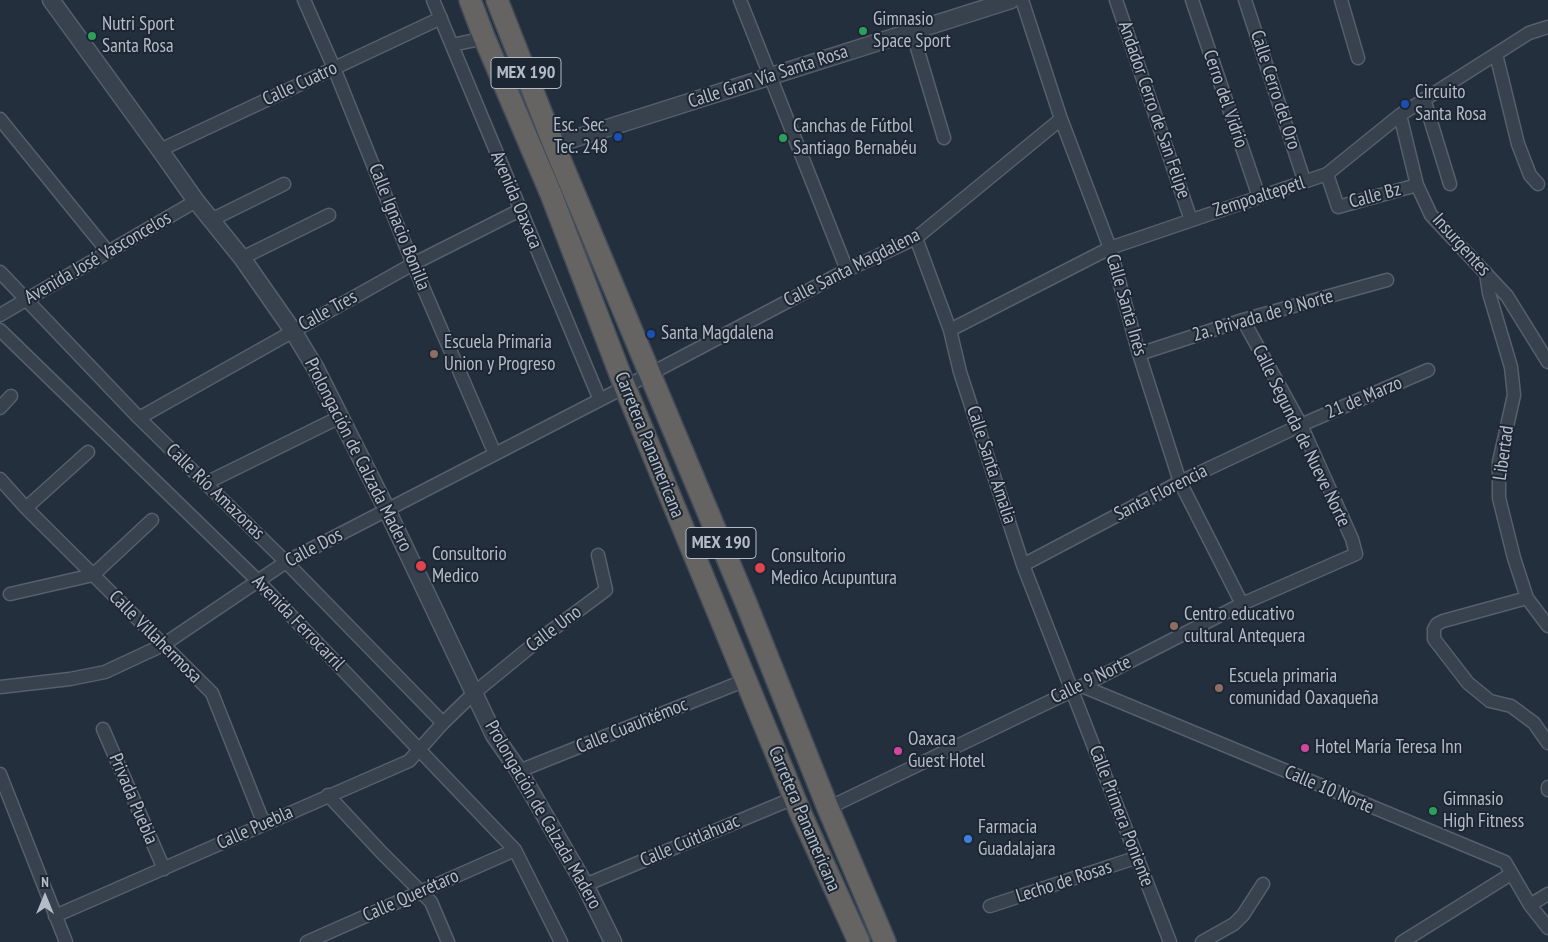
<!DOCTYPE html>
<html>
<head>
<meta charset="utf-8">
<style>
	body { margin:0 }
	#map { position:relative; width:1548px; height:942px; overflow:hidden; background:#242f3e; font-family:"PT Sans Narrow",sans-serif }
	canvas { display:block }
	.north { position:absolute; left:20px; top:872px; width:50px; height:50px; -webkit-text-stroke:4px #1d2633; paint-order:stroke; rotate:0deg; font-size:14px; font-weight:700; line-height:20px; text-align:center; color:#b4bcc9 }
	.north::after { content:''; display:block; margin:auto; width:18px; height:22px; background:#b4bcc9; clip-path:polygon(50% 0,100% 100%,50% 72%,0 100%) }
</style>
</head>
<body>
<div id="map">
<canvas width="1548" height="942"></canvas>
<div class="north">N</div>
</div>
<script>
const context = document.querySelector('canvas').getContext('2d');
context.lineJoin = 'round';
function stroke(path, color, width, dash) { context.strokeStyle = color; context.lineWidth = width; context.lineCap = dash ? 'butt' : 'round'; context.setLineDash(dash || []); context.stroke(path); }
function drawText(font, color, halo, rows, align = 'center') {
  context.font = font + ' "PT Sans Narrow",sans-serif'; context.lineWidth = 4; context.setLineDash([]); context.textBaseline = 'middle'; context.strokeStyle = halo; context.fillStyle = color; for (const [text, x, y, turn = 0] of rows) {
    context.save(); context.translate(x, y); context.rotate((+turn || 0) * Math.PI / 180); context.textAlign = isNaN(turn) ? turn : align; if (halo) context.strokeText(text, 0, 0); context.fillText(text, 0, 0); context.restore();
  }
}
const minor = new Path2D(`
	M304 0 334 68 413 264 495 454
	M433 0 600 400
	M740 0 847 270
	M1022 0 1061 119 1110 248 1139 354 1180 482 1242 604
	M1116 0 1191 220
	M1192 0 1259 197
	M1245 0 1304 180
	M1341 0 1358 58
	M912 31 944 138
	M452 45 471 41 484 37
	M1496 54 1518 144 1530 175 1538 184
	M1424 99 1450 184
	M1400 115 1417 185 1431 215 1507 296 1548 362
	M0 119 108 252
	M160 150 441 18
	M1327 174 1338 207 1417 185
	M211 220 284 184
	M916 238 950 330 960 372 1023 565 1170 942
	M242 258 329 215
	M0 272 139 418 286 562 443 723
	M1486 273 1489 293 1511 367 1514 395 1499 462V498L1514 558 1527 598 1548 626
	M0 315 196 201
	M0 330 257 580 515 850 561 942
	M950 330 1110 248 1327 174 1400 115 1529 33 1548 27
	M1139 354 1243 320 1387 280
	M0 408 11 396
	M139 418 413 264 520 210
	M0 479 26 508 212 693 264 824
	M206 483 340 417
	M26 508 88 452
	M1023 565 1180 482 1301 425 1428 370
	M10 594 93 575 152 520
	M1527 598 1443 621 1437 624 1434 629V639L1468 683 1490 701 1511 706 1534 723 1548 743
	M1082 686 1505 862 1530 905 1548 928
	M0 687 70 679 105 672 163 645 286 562 650 374 847 270 916 238 1061 119
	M103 729 164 869
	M519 771 746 680
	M0 774 66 942
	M1548 787V790
	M328 795 381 852 431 902 448 942
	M828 808 1082 686 1242 604 1356 554 1352 539 1301 425 1243 320
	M585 885 794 798
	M1530 905 1548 894
	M990 906 1138 857
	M55 916 409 761 443 723 474 693 540 639 606 590 598 555
	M307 942 515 850
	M1202 942 1234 924 1243 915 1263 884
	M1402 942 1511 874`);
const tertiary = new Path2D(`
	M51 0 160 150 196 201 242 258 293 331 316 369 387 510 494 735 519 771 585 885 613 942
	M554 145 1011 0`);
const trunk = new Path2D(`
	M470 0 484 37 551 194 625 387 801 814 859 942
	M497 0 554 145 746 603 828 808 885 942`);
const markers = [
	[863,31,5,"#2e9e5b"],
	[92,36,5,"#2e9e5b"],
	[1405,104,5,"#1a4fb4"],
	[618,137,5,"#1a4fb4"],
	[783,138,5,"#2e9e5b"],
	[651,334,5,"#1a4fb4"],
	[434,354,5,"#8d6e63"],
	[421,566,6,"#e0444e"],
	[760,568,6,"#e0444e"],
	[1174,626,5,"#8d6e63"],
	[1219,688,5,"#8d6e63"],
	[1305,748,5,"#d1479c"],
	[898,751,5,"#d1479c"],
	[1433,811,5,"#2e9e5b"],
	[968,839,5,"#3f7fe0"]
];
const shields = [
	[526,73,70],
	[721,543,70]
];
const shieldNames = [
	["MEX 190",526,73],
	["MEX 190",721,543]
];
const poiNames = [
	["Gimnasio",873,20],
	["Space Sport",873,42],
	["Nutri Sport",102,25],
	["Santa Rosa",102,47],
	["Circuito",1415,93],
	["Santa Rosa",1415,115],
	["Esc. Sec.",608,126,"right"],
	["Tec. 248",608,148,"right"],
	["Canchas de Fútbol",793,127],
	["Santiago Bernabéu",793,149],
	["Santa Magdalena",661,334],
	["Escuela Primaria",444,343],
	["Union y Progreso",444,365],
	["Consultorio",432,555],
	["Medico",432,577],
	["Consultorio",771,557],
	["Medico Acupuntura",771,579],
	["Centro educativo",1184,615],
	["cultural Antequera",1184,637],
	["Escuela primaria",1229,677],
	["comunidad Oaxaqueña",1229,699],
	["Oaxaca",908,740],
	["Guest Hotel",908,762],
	["Hotel María Teresa Inn",1315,748],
	["Gimnasio",1443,800],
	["High Fitness",1443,822],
	["Farmacia",978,828],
	["Guadalajara",978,850]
];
const streetNames = [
	["Calle Gran Vía Santa Rosa",768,77,-18],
	["Calle Cuatro",300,84,-25],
	["Calle Cerro del Oro",1275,90,72],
	["Cerro del Vidrio",1225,99,71],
	["Andador Cerro de San Felipe",1154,110,71],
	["Calle Bz",1375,196,-15],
	["Zempoaltepetl",1259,197,-18],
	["Avenida Oaxaca",516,200,67],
	["Calle Ignacio Bonilla",399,227,68],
	["Insurgentes",1461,245,48],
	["Avenida José Vasconcelos",98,258,-30],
	["Calle Santa Magdalena",852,268,-27],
	["Calle Santa Inés",1126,305,74],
	["Calle Tres",328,311,-29],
	["2a. Privada de 9 Norte",1263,316,-16],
	["21 de Marzo",1364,398,-23],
	["Calle Segunda de Nueve Norte",1301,436,64],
	["Carretera Panamericana",649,445,68],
	["Libertad",1504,453,-82],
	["Prolongación de Calzada Madero",358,455,63],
	["Calle Santa Amalia",991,465,72],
	["Calle Río Amazonas",215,492,44],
	["Santa Florencia",1161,493,-27],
	["Calle Dos",314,548,-28],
	["Avenida Ferrocarril",298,623,46],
	["Calle Uno",554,629,-37],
	["Calle Villahermosa",155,637,45],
	["Calle 9 Norte",1091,680,-26],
	["Calle Cuauhtémoc",632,726,-22],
	["Calle 10 Norte",1329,790,23],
	["Privada Puebla",133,799,67],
	["Prolongación de Calzada Madero",543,815,60],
	["Calle Primera Poniente",1121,816,69],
	["Carretera Panamericana",804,819,67],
	["Calle Puebla",255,828,-24],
	["Calle Cuitlahuac",690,841,-23],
	["Lecho de Rosas",1064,882,-18],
	["Calle Querétaro",411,896,-24]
];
stroke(minor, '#565f6c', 15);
stroke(tertiary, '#565f6c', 19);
stroke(trunk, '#434c59', 24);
stroke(minor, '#38414e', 12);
stroke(tertiary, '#38414e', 16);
stroke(trunk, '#656462', 21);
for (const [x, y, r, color] of markers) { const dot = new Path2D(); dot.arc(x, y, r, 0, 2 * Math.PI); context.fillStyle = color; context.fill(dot); stroke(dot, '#1d2633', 2); }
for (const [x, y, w] of shields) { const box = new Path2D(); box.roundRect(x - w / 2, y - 15.5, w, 31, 4); context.fillStyle = '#1d2633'; context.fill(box); stroke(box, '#b4bcc9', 1); }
drawText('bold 18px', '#b4bcc9', null, shieldNames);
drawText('19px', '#b4bcc9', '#1d2633', poiNames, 'left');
drawText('19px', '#b4bcc9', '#1d2633', streetNames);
</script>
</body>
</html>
